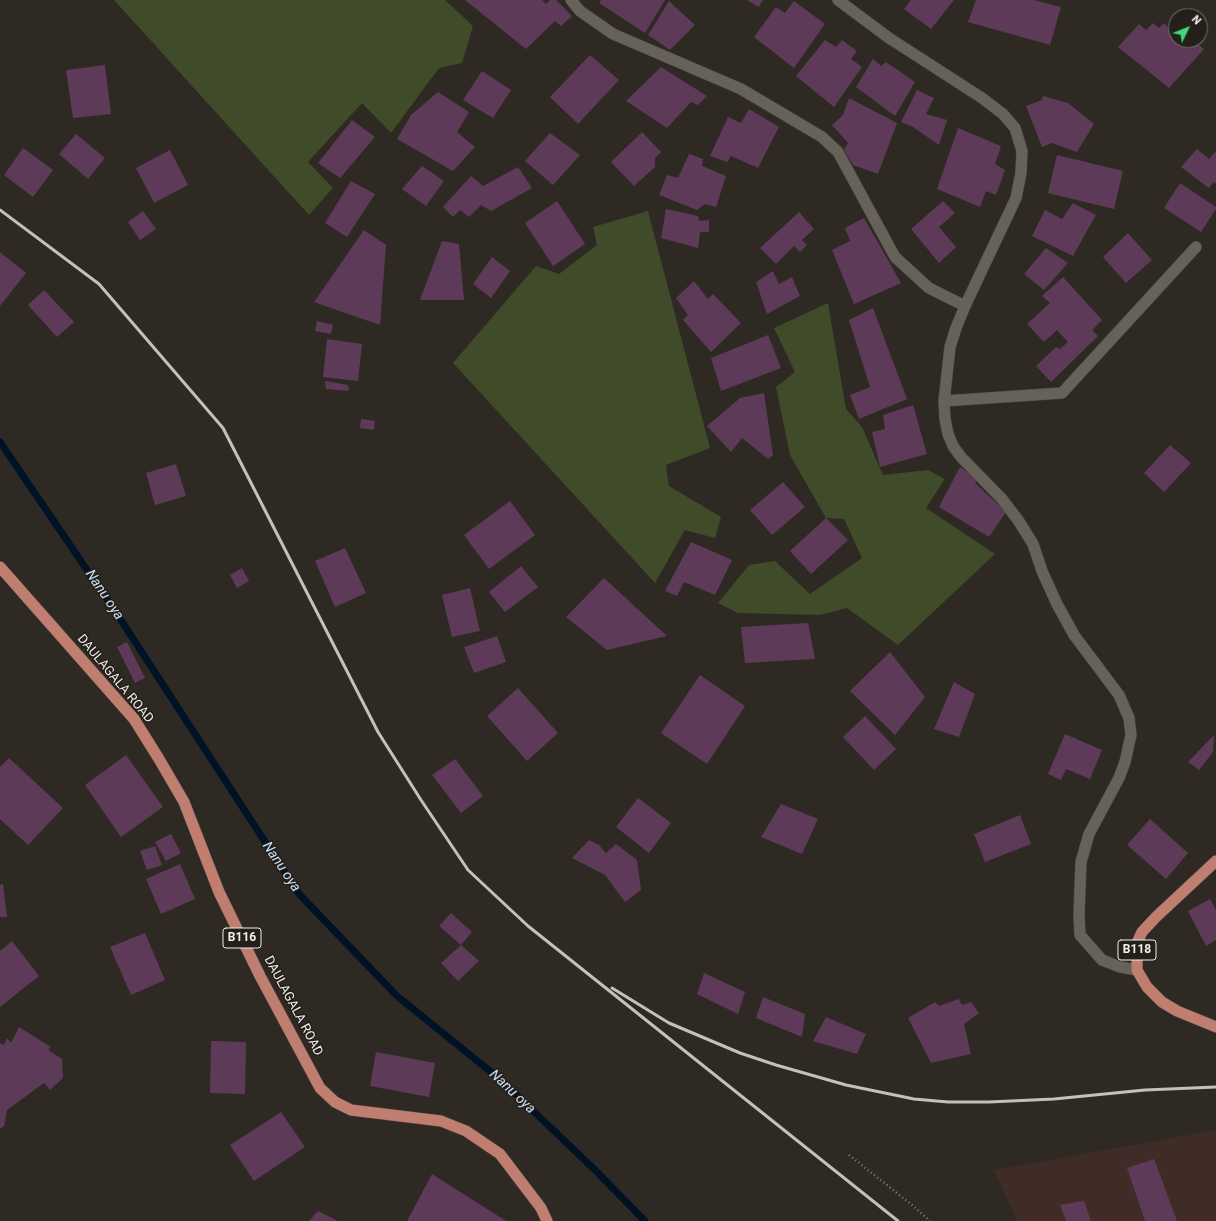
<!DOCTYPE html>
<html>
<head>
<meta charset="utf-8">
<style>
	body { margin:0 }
	#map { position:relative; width:1216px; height:1221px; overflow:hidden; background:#2e2923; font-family:Roboto,sans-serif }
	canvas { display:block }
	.north { position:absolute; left:1168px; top:8px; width:40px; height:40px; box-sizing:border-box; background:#241f19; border:1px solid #76726d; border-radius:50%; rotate:47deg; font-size:11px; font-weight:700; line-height:16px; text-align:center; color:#f2efeb }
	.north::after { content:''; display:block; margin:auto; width:14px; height:18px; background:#3ed77d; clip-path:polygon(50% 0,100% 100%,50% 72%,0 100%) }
</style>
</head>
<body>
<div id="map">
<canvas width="1216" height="1221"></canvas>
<div class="north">N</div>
</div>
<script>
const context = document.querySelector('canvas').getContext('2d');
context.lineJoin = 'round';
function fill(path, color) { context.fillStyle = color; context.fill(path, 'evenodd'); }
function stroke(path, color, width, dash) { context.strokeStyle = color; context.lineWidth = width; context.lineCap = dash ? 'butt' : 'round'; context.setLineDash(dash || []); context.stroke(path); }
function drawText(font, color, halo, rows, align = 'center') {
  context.font = font + ' Roboto,sans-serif'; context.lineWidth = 3; context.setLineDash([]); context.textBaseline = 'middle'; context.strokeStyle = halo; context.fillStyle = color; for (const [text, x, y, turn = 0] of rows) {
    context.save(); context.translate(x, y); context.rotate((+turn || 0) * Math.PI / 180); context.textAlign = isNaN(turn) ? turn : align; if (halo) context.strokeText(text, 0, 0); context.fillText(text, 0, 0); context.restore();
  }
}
const education = new Path2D(`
	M1216 1130V1221H1017L994 1170Z`);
const green = new Path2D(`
	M114 0H445L473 26 462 63 439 68 391 133 362 103 308 162 333 188 309 215Z
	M648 211 710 448 666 465 669 486 721 517 715 538 685 530 655 583 453 363 536 266 559 274 597 245 593 227Z
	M828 303 846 409 862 427 883 475 928 470 945 479 926 508 995 554 898 645 847 608 820 615 738 613 718 603 749 565 775 561 810 594 862 558 844 519 826 518 790 455 776 387 795 372 774 328Z`);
const stream = new Path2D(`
	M0 442 117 614 299 894 397 996 501 1080 596 1171 645 1221`);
const building = new Path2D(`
	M465 0H542L546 4 550 0H556L572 16 561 26 555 21 526 49Z
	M601 0H665L645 33 599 3Z
	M747 0H763L759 7Z
	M911 0H954L931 29 904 9Z
	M976 0H1034L1061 7 1050 45 968 22Z
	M669 1 695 25 670 50 648 35Z
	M794 1 825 24 794 68 754 37 776 7 785 13Z
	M1153 23 1159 28 1164 23 1174 33 1176 31V40H1193L1204 49 1169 88 1118 47 1139 24 1146 30Z
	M825 40 836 47 842 40 857 51 851 59 862 67 834 107 796 76Z
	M590 55 619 80 578 124 550 97Z
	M873 59 881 66 886 62 915 82 895 116 856 87Z
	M105 65 111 114 73 118 66 70Z
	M661 67 707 96 698 105 691 102 667 128 626 101Z
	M482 71 511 90 493 118 463 100Z
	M917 90 934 98 926 114 947 120 939 145 913 127 901 122Z
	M438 92 469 112 457 132 475 147 453 171 397 139 411 115Z
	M1043 96 1068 103 1094 124 1077 152 1052 143 1042 147 1026 106 1042 100Z
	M849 98 897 123 878 174 853 165 844 150 848 143 832 125 843 115Z
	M749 109 779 127 758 168 731 156 727 162 710 156 728 117 741 123Z
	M352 120 375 137 340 178 318 163Z
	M958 128 1001 146 995 164 1005 170 996 195 986 191 980 207 937 189Z
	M642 132 661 152 655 158V167L634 186 611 162Z
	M550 133 580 155 553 185 525 161Z
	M76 134 105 158 88 179 59 154Z
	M23 148 53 170 33 197 4 175Z
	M1197 149 1209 159 1216 151V184L1214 182 1209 188 1181 167Z
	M170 150 188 185 154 203 136 168Z
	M689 154 703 159 702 166 726 176 716 207 705 204 697 210 659 195 667 175 678 178Z
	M1057 155 1123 171 1114 209 1048 193Z
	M422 166 444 181 426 206 402 189Z
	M518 167 532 188 491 211 481 205 469 217 460 210 453 217 443 207 471 176 483 186Z
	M351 181 375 194 347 237 325 223Z
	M1180 183 1216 207V209L1201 232 1164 208Z
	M557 201 585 244 553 266 525 223Z
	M943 201 955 213 939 227 956 247 939 263 911 229Z
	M1073 203 1096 215 1073 256 1032 236 1045 210 1062 219Z
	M666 209 698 216 699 221 709 220V232H700L698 248 661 238Z
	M143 211 156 229 140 240 128 222Z
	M799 212 814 229 802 240 807 245 800 252 794 246 776 264 760 248Z
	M864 218 901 283 854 304 832 250 850 241 845 228Z
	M364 230 386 245 380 325 314 302Z
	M1128 233 1152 260 1126 283 1103 257Z
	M442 241 459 244 464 300H420Z
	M1046 248 1068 263 1044 290 1024 274Z
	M0 252 26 273 0 306Z
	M492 257 510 271 491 298 473 284Z
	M773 271 779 284 792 277 800 296 767 314 756 282Z
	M1063 277 1102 320 1092 330 1098 336 1051 382 1036 366 1056 347 1060 349 1068 342 1057 330 1044 342 1027 324 1050 303 1042 296Z
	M694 281 708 299 713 294 741 323 711 352 683 320 688 315 676 298Z
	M44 290 74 322 57 337 28 305Z
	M873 308 907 399 859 419 850 395 870 387 849 320Z
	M317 321 333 325 331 334 315 331Z
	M768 335 781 368 721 391 711 358Z
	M327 339 362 344 358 381 323 377Z
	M325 381 348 385 349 391 326 389Z
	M764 393 773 455 768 459 742 438 731 452 707 426 740 398Z
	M913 405 927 454 880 467 872 432 885 429 883 415Z
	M361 419 375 421 374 430 360 428Z
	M1170 445 1191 463 1164 492 1144 473Z
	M176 464 186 496 155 505 146 473Z
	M960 467 977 479 975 483 1006 512 989 537 939 507Z
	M783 482 805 507 772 535 750 510Z
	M510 501 535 535 489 569 464 535Z
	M826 518 848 540 811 574 790 551Z
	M691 542 732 560 715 595 684 582 677 596 665 591Z
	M345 548 366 593 335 607 315 561Z
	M521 566 538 587 505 612 489 592Z
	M242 568 249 581 237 588 230 575Z
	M604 578 667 636 607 650 566 617Z
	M470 588 480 631 452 637 442 595Z
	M808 623 815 659 745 663 741 627Z
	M497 636 506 662 474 673 464 647Z
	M127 642 145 678 135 683 117 647Z
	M890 652 925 697 895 735 850 691Z
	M700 675 745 706 707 764 661 733Z
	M954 682 975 694 959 737 934 729Z
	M518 688 558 733 527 761 487 716Z
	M865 716 896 749 874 770 843 737Z
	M1065 734 1102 750 1090 779 1066 769 1061 780 1048 774Z
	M1214 735 1213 752 1199 770 1188 762Z
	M126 755 163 807 121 837 85 785Z
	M9 758 63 808 28 845 0 819V767Z
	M455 759 483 796 461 813 432 775Z
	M638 798 671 823 649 853 616 827Z
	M781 804 818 819 802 854 761 837Z
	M1020 815 1031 844 985 862 974 834Z
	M1150 819 1188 853 1166 879 1127 845Z
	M171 834 181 853 166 861 155 842Z
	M589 840 599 845 606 853 616 844 637 860 641 890 625 902 605 875 572 858Z
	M155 846 162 865 147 870 140 851Z
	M180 864 195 899 161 914 146 879Z
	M3 884 7 917H0V885Z
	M1210 899 1216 910V940L1206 946 1188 911Z
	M451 913 472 932 461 945 479 961 458 981 441 963 461 945 439 926Z
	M145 933 165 980 131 995 110 947Z
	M12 941 39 976 0 1007V951Z
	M704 973 745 992 738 1014 697 994Z
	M763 997 805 1014 802 1037 756 1018Z
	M959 999 962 1005 971 1002 979 1013 964 1024 971 1054 931 1063 908 1018 935 1002 939 1006Z
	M826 1017 866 1034 857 1054 813 1041Z
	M19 1027 51 1047 48 1050 62 1059 63 1078 50 1090 44 1083 7 1110 4 1126 0 1129V1043L4 1045 7 1038 11 1043Z
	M211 1041 246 1042 245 1094 210 1093Z
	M376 1052 435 1063 429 1097 370 1086Z
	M281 1112 305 1147 254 1181 230 1145Z
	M1154 1159 1177 1221H1145L1127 1168Z
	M432 1174 506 1221H407Z
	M1084 1201 1091 1221H1066L1060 1205Z
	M318 1211 338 1221H309Z`);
const path = new Path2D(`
	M849 1155 912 1205 930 1221`);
const minor = new Path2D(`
	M571 0 580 11 613 34 741 89 822 137 838 152 895 257 929 288 965 306
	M838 0 889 38 982 98 1003 114 1015 128 1022 151 1021 173 1016 198 965 306 956 328 950 347 944 401 945 419 948 434 953 446 961 457 1002 499 1018 520 1033 544 1042 571 1057 604 1074 635 1119 695 1129 718 1131 735 1125 762 1119 778 1089 834 1081 862 1079 914 1080 935 1102 960 1120 967 1137 970
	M944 401 1062 393 1196 247`);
const primary = new Path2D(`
	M0 567 134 719 159 759 184 802 219 892 260 976 320 1088 335 1102 351 1110 441 1121 466 1131 500 1154 541 1208 547 1221
	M1216 861 1156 917 1142 932 1137 943V970L1147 987 1162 1002 1177 1011 1216 1027`);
const rail = new Path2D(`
	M0 210 99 284 223 428 378 732 421 800 468 870 528 926 898 1221
	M612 988 669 1023 740 1053 776 1065 846 1085 914 1099 948 1102H989L1054 1099 1145 1090 1216 1087`);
const shields = [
	[242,938,38],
	[1137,950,38]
];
const shieldNames = [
	["B116",242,938],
	["B118",1137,950]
];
const streetNames = [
	["DAULAGALA ROAD",115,679,50],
	["DAULAGALA ROAD",293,1006,62]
];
const waterNames = [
	["Nanu oya",104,595,56],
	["Nanu oya",281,867,56],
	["Nanu oya",512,1092,43]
];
fill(education, '#3f2c26');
fill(green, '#404b29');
stroke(stream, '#001225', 7);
fill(building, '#5d3b58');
stroke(minor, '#4b4742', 12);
stroke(primary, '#4b4742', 12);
stroke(path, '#84807b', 2.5, [1, 3]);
stroke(minor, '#666159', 11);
stroke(primary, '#bf7e6f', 11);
stroke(rail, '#c4c1bd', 3);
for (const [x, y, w] of shields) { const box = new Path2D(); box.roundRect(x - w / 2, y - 10, w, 20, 3); context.fillStyle = '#241f19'; context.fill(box); stroke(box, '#f2efeb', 1); }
drawText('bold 12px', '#f2efeb', null, shieldNames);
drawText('13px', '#f2efeb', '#241f19', streetNames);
drawText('italic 14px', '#c8e0f4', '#241f19', waterNames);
</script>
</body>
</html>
